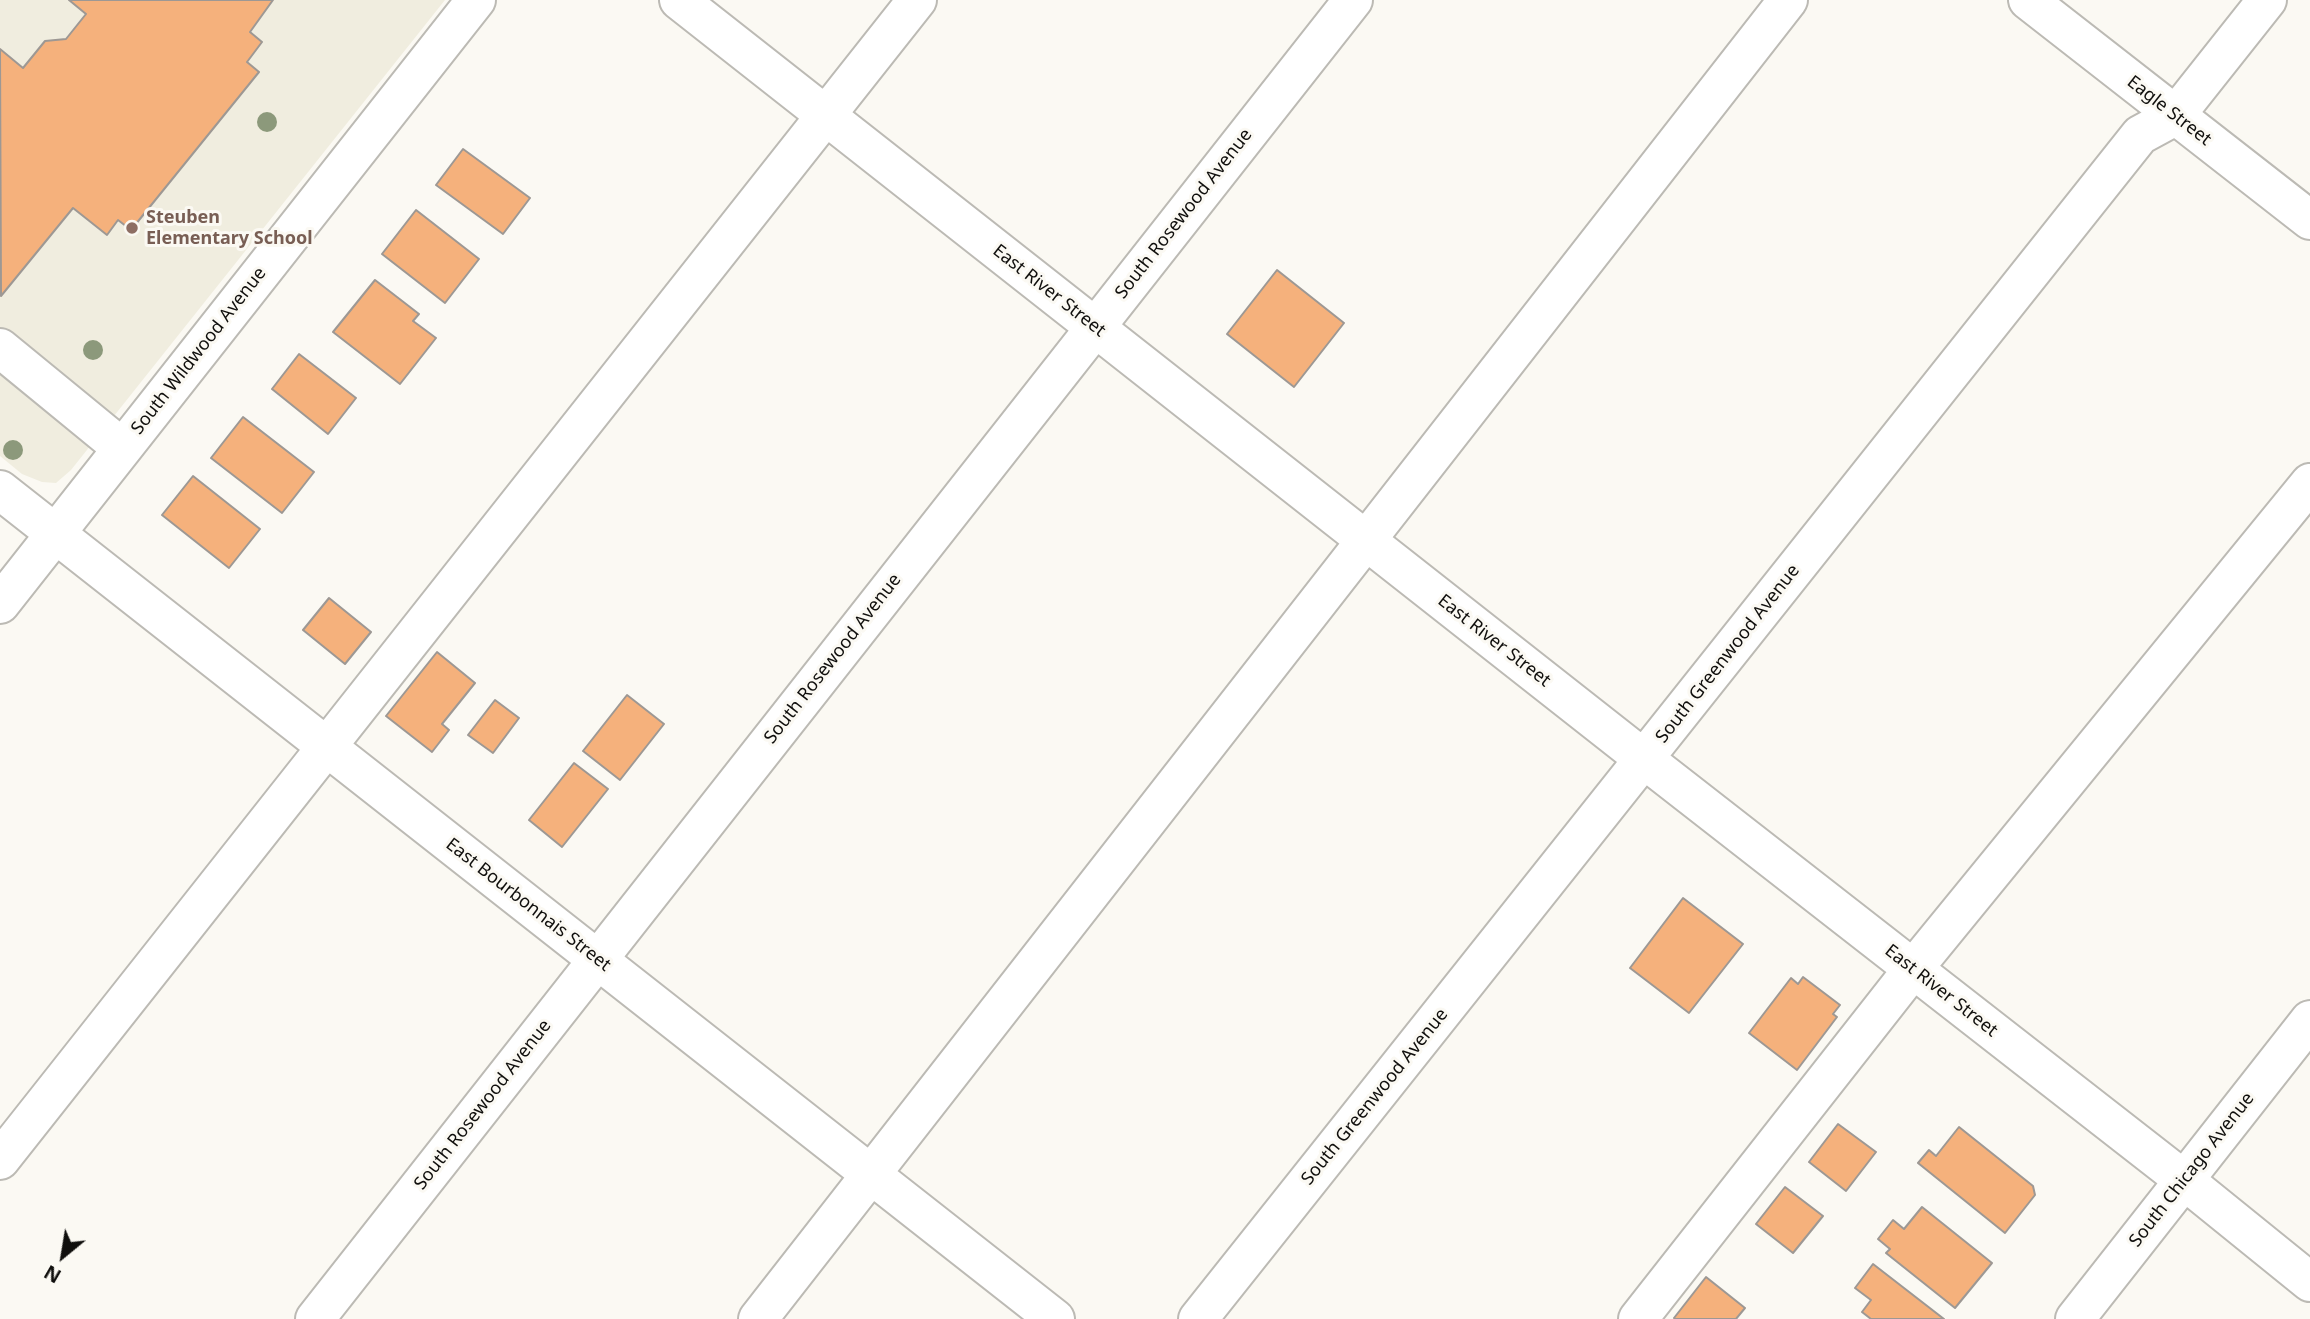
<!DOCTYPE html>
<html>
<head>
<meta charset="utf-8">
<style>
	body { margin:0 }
	#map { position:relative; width:2310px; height:1319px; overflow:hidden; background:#fbf9f3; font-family:"Noto Sans",sans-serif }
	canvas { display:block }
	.north { position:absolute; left:28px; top:1221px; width:70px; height:70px; -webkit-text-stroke:5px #fbf9f3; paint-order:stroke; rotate:210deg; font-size:19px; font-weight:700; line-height:28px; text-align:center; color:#100f0d }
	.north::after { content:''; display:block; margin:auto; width:24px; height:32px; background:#100f0d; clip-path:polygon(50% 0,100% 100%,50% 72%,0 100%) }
</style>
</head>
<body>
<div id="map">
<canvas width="2310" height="1319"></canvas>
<div class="north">N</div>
</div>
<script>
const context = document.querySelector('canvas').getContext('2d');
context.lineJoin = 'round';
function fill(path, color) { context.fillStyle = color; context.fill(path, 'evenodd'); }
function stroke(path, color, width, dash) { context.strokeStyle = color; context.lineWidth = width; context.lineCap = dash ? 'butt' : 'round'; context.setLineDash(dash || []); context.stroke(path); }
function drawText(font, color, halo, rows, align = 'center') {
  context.font = font + ' "Noto Sans",sans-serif'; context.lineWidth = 6; context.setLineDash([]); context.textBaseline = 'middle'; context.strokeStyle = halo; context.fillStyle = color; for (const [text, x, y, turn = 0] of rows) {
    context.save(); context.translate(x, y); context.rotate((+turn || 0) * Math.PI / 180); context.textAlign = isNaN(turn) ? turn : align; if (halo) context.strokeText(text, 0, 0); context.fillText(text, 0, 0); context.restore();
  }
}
const built = new Path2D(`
	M0 0H445L71 470 56 483 42 482 22 474 0 456Z`);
const building = new Path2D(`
	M69 0H273L250 32 262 42 247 62 259 72 131 230 118 220 107 235 73 208 1 296 0 49 23 68 45 41 66 39 86 14Z
	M463 149 530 198 503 234 436 185Z
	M416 210 479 259 445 303 382 254Z
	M1277 270 1344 323 1294 387 1227 334Z
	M375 280 419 314 413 321 436 338 400 384 333 332Z
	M299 354 356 398 328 434 272 389Z
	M243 417 314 472 282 513 211 458Z
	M193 476 260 529 229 568 162 515Z
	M329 598 371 632 345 664 303 630Z
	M437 652 475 683 442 724 449 730 432 752 386 716Z
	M627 695 664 724 620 780 583 751Z
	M495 700 519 718 493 753 468 735Z
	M574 763 608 789 562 847 529 820Z
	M1683 898 1743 944 1689 1013 1630 968Z
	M1803 977 1840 1005 1833 1014 1837 1017 1797 1070 1749 1033 1791 978 1798 984Z
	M1838 1124 1876 1152 1846 1191 1809 1162Z
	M1959 1127 2033 1186 2035 1195 2005 1233 1918 1163 1929 1150 1936 1156Z
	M1785 1187 1823 1216 1793 1253 1756 1224Z
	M1922 1207 1992 1263 1955 1308 1886 1253 1890 1249 1878 1239 1893 1220 1904 1229Z
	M1873 1264 1944 1319H1871L1862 1312 1871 1300 1855 1288Z
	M1706 1277 1745 1308 1736 1319H1675L1674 1318Z`);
const minor = new Path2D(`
	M679 0 1644 759 2184 1180 2310 1282
	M2028 0 2310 220
	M0 348 122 448
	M0 490 1055 1319
	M0 604 476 0
	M0 1160 917 0
	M315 1319 1353 0
	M758 1319 1788 0
	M1198 1319 2140 135 2175 116 2267 0
	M1638 1319 1913 969 2310 483
	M2075 1319 2310 1020`);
const trees = [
	[267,122],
	[93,350],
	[13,450]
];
const markers = [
	[132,228,7,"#8d6e63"]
];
const streetNames = [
	["Eagle Street",2169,111,38],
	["South Rosewood Avenue",1184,214,-52],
	["East River Street",1049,291,38],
	["South Wildwood Avenue",199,351,-52],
	["East River Street",1494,641,38],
	["South Greenwood Avenue",1728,654,-52],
	["South Rosewood Avenue",833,659,-52],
	["East Bourbonnais Street",528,905,38],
	["East River Street",1941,991,38],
	["South Greenwood Avenue",1375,1097,-51],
	["South Rosewood Avenue",483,1105,-52],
	["South Chicago Avenue",2192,1170,-52]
];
const educationNames = [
	["Steuben",146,218],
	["Elementary School",146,239]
];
fill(built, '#f0eddf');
fill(building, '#f5b17c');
stroke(building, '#9d9894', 2);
stroke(minor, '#bcbab4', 42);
stroke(minor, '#fff', 38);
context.fillStyle = '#8c997b';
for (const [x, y] of trees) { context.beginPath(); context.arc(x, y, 10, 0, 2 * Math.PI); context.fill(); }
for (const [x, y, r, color] of markers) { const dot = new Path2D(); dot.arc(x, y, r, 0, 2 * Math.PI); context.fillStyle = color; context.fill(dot); stroke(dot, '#fbf9f3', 2.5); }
drawText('18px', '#100f0d', '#fbf9f3', streetNames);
drawText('bold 18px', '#785e54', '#fbf9f3', educationNames, 'left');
</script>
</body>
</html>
